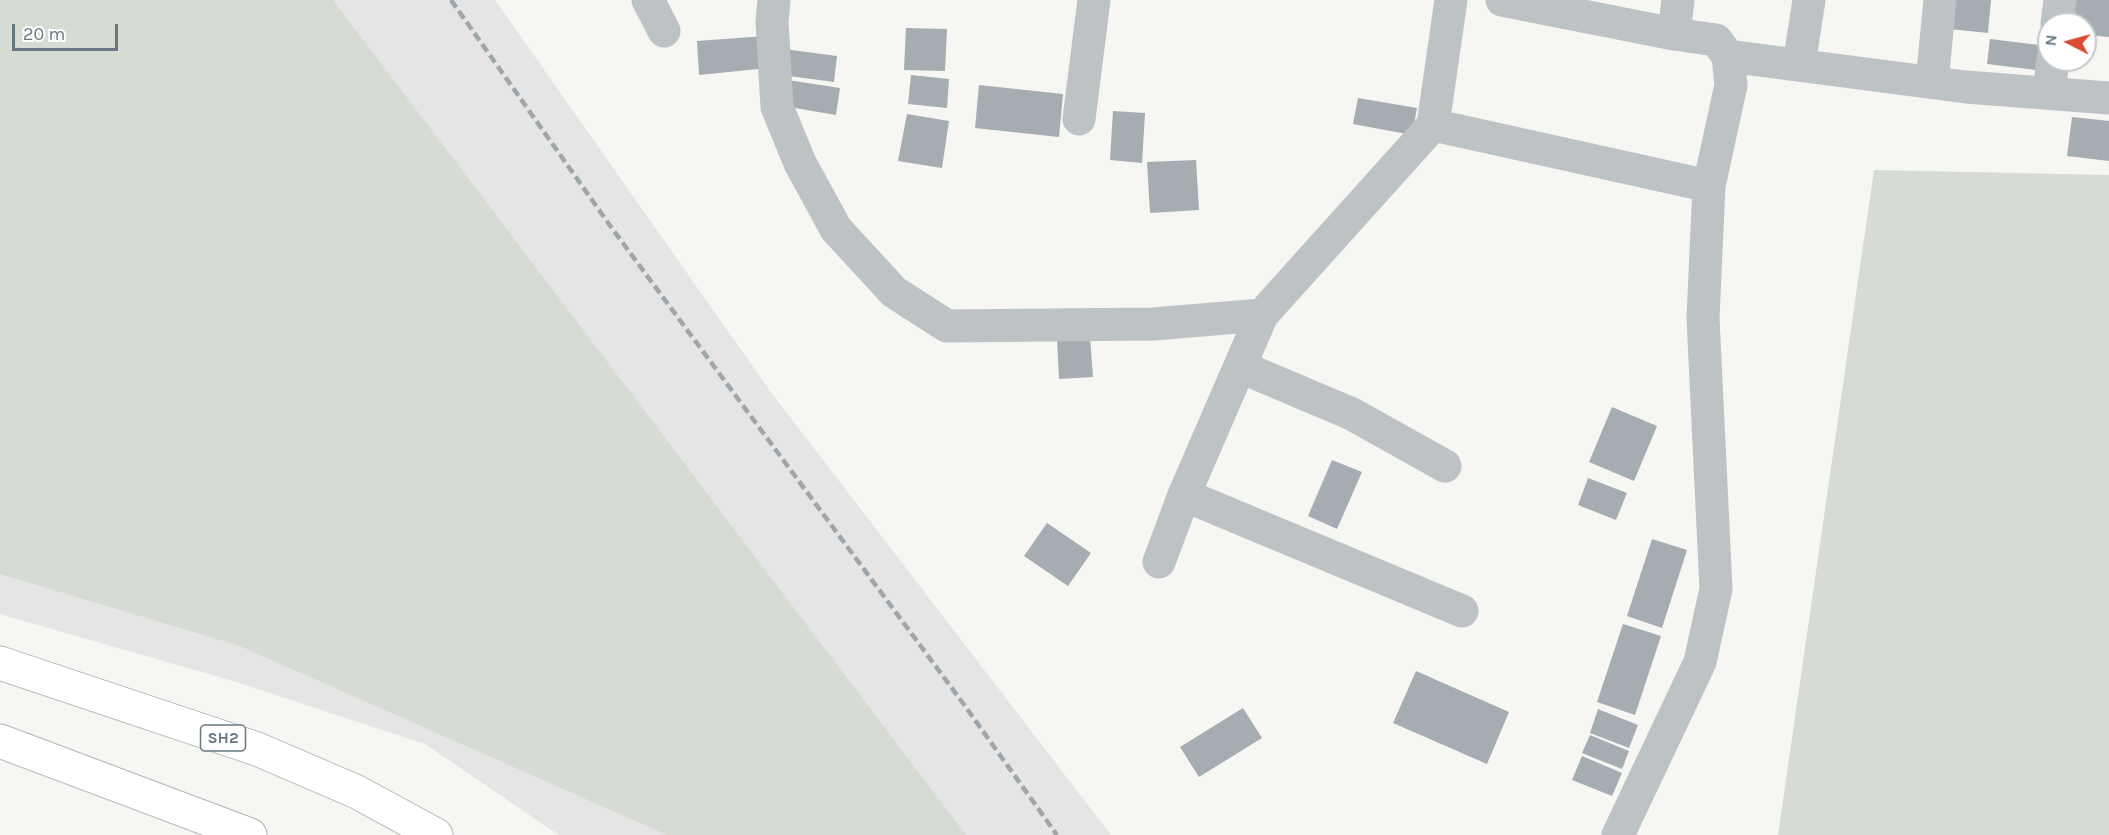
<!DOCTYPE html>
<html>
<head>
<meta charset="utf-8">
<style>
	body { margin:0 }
	#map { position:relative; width:2109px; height:835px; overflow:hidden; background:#f6f6f3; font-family:Karla,sans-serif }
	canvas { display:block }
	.north { position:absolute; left:2037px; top:12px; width:60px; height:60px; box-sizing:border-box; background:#fff; border:2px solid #c2c9cd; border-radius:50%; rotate:276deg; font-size:16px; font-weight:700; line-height:24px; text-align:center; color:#677882 }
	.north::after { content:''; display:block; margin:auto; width:21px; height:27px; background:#d84d31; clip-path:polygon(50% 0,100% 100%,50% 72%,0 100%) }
	.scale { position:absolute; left:12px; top:24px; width:106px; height:27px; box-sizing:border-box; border:3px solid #677882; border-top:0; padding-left:8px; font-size:18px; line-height:21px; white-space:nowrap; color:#677882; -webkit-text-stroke:4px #fff; paint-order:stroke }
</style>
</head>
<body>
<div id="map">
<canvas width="2109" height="835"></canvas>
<div class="north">N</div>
<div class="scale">20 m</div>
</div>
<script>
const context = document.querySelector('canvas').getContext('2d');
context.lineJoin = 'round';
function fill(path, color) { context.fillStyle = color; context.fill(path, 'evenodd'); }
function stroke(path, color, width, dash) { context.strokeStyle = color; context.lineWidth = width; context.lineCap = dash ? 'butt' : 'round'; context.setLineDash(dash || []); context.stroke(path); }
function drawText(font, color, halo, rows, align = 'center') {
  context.font = font + ' Karla,sans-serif'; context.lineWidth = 6; context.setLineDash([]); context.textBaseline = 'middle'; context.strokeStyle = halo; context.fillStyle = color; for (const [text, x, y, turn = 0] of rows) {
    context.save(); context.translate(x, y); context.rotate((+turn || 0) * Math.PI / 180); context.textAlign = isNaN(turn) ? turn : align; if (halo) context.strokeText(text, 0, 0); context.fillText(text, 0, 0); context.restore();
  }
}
const built = new Path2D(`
	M0 0H495L770 391 1111 835H559L425 744 233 681 0 614Z`);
const green = new Path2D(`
	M0 0H333L966 835H667L240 646 0 574Z
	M1874 170 2109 175V835H1778Z`);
const building = new Path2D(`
	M1943 0H1991L1988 33 1940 28Z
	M2063 0H2109V37L2085 35V24H2060Z
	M906 28 947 29 945 71 904 70Z
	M765 36 768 68 699 75 697 41Z
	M1990 39 2047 46 2044 71 1987 64Z
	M784 49 837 56 834 82 781 75Z
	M911 75 949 79 947 108 908 104Z
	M788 80 840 88 836 115 783 106Z
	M979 85 1063 94 1059 137 975 128Z
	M1358 98 1417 108 1412 135 1353 124Z
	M1113 111 1145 113 1142 163 1110 160Z
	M907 114 949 121 942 168 898 161Z
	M2072 117 2109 121V161L2067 156Z
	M1196 160 1199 210 1150 213 1147 162Z
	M1090 337 1093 377 1059 379 1057 338Z
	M1612 407 1657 426 1634 481 1589 462Z
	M1332 460 1362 472 1337 529 1308 516Z
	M1588 478 1627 493 1616 520 1578 505Z
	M1047 523 1091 553 1068 586 1024 556Z
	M1652 539 1687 550 1662 628 1627 616Z
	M1623 624 1661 636 1635 715 1597 702Z
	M1416 671 1509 712 1487 764 1393 723Z
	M1243 708 1262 738 1199 777 1180 747Z
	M1598 709 1638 725 1629 748 1590 733Z
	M1590 735 1629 751 1622 769 1582 753Z
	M1582 756 1622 773 1612 796 1572 780Z`);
const minor = new Path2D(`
	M648 0 664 31
	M774 0 772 22 777 107 800 163 836 229 894 292 947 326 1153 324 1262 315 1433 125 1451 0
	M1502 0 1674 34 1716 40 1728 56 1731 85 1709 186 1703 318 1716 589 1700 662 1618 835
	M2057 24 2060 0
	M1674 34 1678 0
	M1728 56 1966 87 2109 98
	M1799 65 1809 0
	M1932 82 1940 0
	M2049 92 2053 60
	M1079 119 1094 0
	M1433 125 1709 186
	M1241 367 1352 414 1445 466
	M1184 495 1462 611
	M1159 562 1184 495 1262 315`);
const major = new Path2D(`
	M0 663 257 749 357 792 436 835
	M0 741 250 835`);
const rail = new Path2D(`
	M451 0 611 227 965 706 1057 835`);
const shields = [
	[223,738,45]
];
const shieldNames = [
	["SH2",223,738]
];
fill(built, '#e4e5e4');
fill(green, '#d6dbd3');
fill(building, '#a5adb2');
stroke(major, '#b1b6b9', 35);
stroke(minor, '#bdc2c5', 33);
stroke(major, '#fff', 33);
stroke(rail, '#9fa6ab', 4.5, [9, 4.5]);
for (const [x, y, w] of shields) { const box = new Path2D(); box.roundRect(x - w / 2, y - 13, w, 26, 4.5); context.fillStyle = '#fff'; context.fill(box); stroke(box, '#677882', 1.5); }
drawText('bold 16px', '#677882', null, shieldNames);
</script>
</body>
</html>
